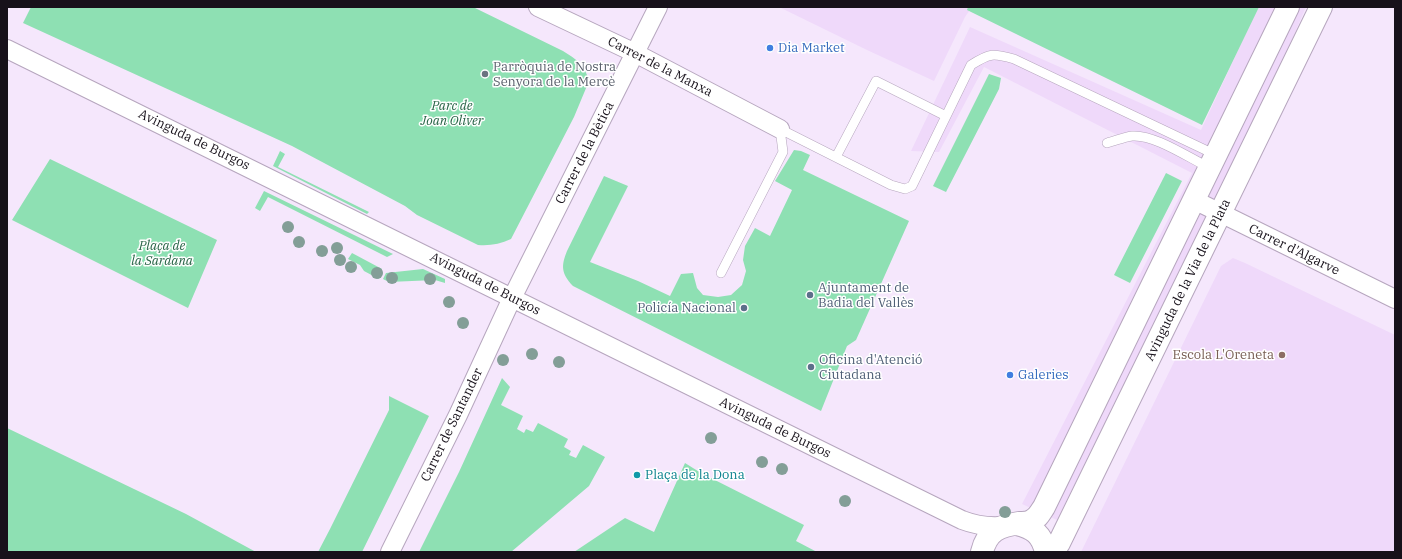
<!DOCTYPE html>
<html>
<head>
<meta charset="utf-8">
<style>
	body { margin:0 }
	#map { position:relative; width:1402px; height:559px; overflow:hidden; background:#f5e7fc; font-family:"IBM Plex Serif",serif }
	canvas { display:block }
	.frame { position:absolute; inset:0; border:8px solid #17111a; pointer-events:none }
</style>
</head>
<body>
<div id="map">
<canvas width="1402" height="559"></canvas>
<div class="frame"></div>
</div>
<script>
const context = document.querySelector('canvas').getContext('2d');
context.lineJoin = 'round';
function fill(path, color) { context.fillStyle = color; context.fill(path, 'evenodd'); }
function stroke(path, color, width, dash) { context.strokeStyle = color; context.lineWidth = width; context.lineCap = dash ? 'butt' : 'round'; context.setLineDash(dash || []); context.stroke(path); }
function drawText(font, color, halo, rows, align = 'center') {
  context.font = font + ' "IBM Plex Serif",serif'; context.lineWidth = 3; context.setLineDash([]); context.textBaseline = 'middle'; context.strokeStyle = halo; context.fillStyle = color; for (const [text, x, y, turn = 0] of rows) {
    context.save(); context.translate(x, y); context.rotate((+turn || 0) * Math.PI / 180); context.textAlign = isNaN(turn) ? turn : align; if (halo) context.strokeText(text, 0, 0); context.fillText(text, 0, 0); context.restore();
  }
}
const built = new Path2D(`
	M779 7H972L965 17 934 81 867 50Z
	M1258 7H1306L1277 74 1057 520 1022 504 1192 173 984 67 939 152 911 151 970 27 1201 130Z
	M1233 258 1245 263 1395 335V552H1081L1221 266Z`);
const green = new Path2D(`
	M31 7H473L563 51C576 59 585 65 589 81L574 117 511 239C500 244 490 246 478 245L417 215 405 206 292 146 23 23Z
	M968 7H1259L1202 125 967 10Z
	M989 74 1001 78 999 89 946 192 933 186Z
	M794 150 801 151 810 155 803 170 909 221 856 340 847 346 821 411 573 286C561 273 561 266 567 251L604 176 628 186 590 262 638 281 670 296 681 274 693 273 697 288 703 295 718 297 731 295 742 285 746 271 743 260 745 246 755 228 770 236 792 190 775 181Z
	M280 151 285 154 278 167 369 212 367 214 273 166Z
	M50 159 217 240 188 308 12 220Z
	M1166 173 1182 181 1130 283 1114 275Z
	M264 191 393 254 387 257 268 197 260 211 255 208Z
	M352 253 382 269 379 279 364 271 360 265 348 259Z
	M423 269 445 279V283L435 280 389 282 383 279 386 273Z
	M502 378 510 387 501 405 523 416 517 429 524 433 526 429 533 432 538 423 568 439 564 447 571 451 569 455 576 458 583 445 605 457 589 486 511 552H419L459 472Z
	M389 396 429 416 362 552H318L330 529 389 410Z
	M7 428 186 514 256 552H7Z
	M685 463 701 473 804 525 796 541 817 552H574L625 518 654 532Z`);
const lane = new Path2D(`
	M780 129 891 185 905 189 912 186 971 65C990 53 993 53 1014 59L1216 155
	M1107 143C1115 141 1124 137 1132 136 1154 134 1189 158 1210 168
	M836 157 876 81 946 116
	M721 273 783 152 780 129`);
const street = new Path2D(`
	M538 7 635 53 780 129
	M7 49 962 520C975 525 987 527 1001 526
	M1194 200 1395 299
	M390 552 458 415 512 298 658 7`);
const secondary = new Path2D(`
	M1017 524C1034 528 1042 535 1046 552
	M982 552C987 531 999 526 1019 523 1023 523 1028 523 1031 521 1038 518 1040 513 1044 507L1288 7
	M1053 552 1059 543 1321 7`);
const trees = [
	[288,227],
	[299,242],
	[337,248],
	[322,251],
	[340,260],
	[351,267],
	[377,273],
	[392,278],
	[430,279],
	[449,302],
	[463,323],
	[532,354],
	[503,360],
	[559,362],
	[711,438],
	[762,462],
	[782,469],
	[845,501],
	[1005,512]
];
const markers = [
	[770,48,4,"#3f7fe0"],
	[485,74,4,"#6b7280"],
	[810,295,4,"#5c6f8a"],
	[744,308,4,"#5c6f8a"],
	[1282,355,4,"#8d6e63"],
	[811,367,4,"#5c6f8a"],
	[1010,375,4,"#3f7fe0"],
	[637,475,4,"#0f9aa8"]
];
const shopNames = [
	["Dia Market",778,48],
	["Galeries",1018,375]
];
const worshipNames = [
	["Parròquia de Nostra",493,67],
	["Senyora de la Mercè",493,82]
];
const streetNames = [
	["Carrer de la Manxa",660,67,27],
	["Avinguda de Burgos",194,140,26],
	["Carrer de la Bètica",585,153,-63],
	["Carrer d'Algarve",1294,250,26],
	["Avinguda de la Via de la Plata",1188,280,-64],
	["Avinguda de Burgos",485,284,27],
	["Carrer de Santander",452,425,-64],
	["Avinguda de Burgos",775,428,26]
];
const parkNames = [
	["Parc de",452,106],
	["Joan Oliver",452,121],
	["Plaça de",162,246],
	["la Sardana",162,261]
];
const serviceNames = [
	["Ajuntament de",818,288],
	["Badia del Vallès",818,303],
	["Policía Nacional",736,308,"right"],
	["Oficina d'Atenció",819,360],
	["Ciutadana",819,375]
];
const educationNames = [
	["Escola L'Oreneta",1274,355]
];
const cultureNames = [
	["Plaça de la Dona",645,475]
];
fill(built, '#efd9fa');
fill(green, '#8ee0b3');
stroke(lane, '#b6a6be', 10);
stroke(street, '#b6a6be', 20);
stroke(secondary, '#b6a6be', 24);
stroke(lane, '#fff', 9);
stroke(street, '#fff', 18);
stroke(secondary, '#fff', 22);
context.fillStyle = '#839e97';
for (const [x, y] of trees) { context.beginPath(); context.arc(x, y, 6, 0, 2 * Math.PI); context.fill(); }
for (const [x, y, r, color] of markers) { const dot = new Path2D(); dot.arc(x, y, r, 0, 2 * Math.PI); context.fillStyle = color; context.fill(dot); stroke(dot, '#fff', 1.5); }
drawText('13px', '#366cbe', '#fff', shopNames, 'left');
drawText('13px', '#5b616d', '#fff', worshipNames, 'left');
drawText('13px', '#17111a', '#fff', streetNames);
drawText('italic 13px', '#266345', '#fff', parkNames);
drawText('13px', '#4e5e75', '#fff', serviceNames, 'left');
drawText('13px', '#785e54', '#fff', educationNames, 'right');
drawText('13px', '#0d838f', '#fff', cultureNames, 'left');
</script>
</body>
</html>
